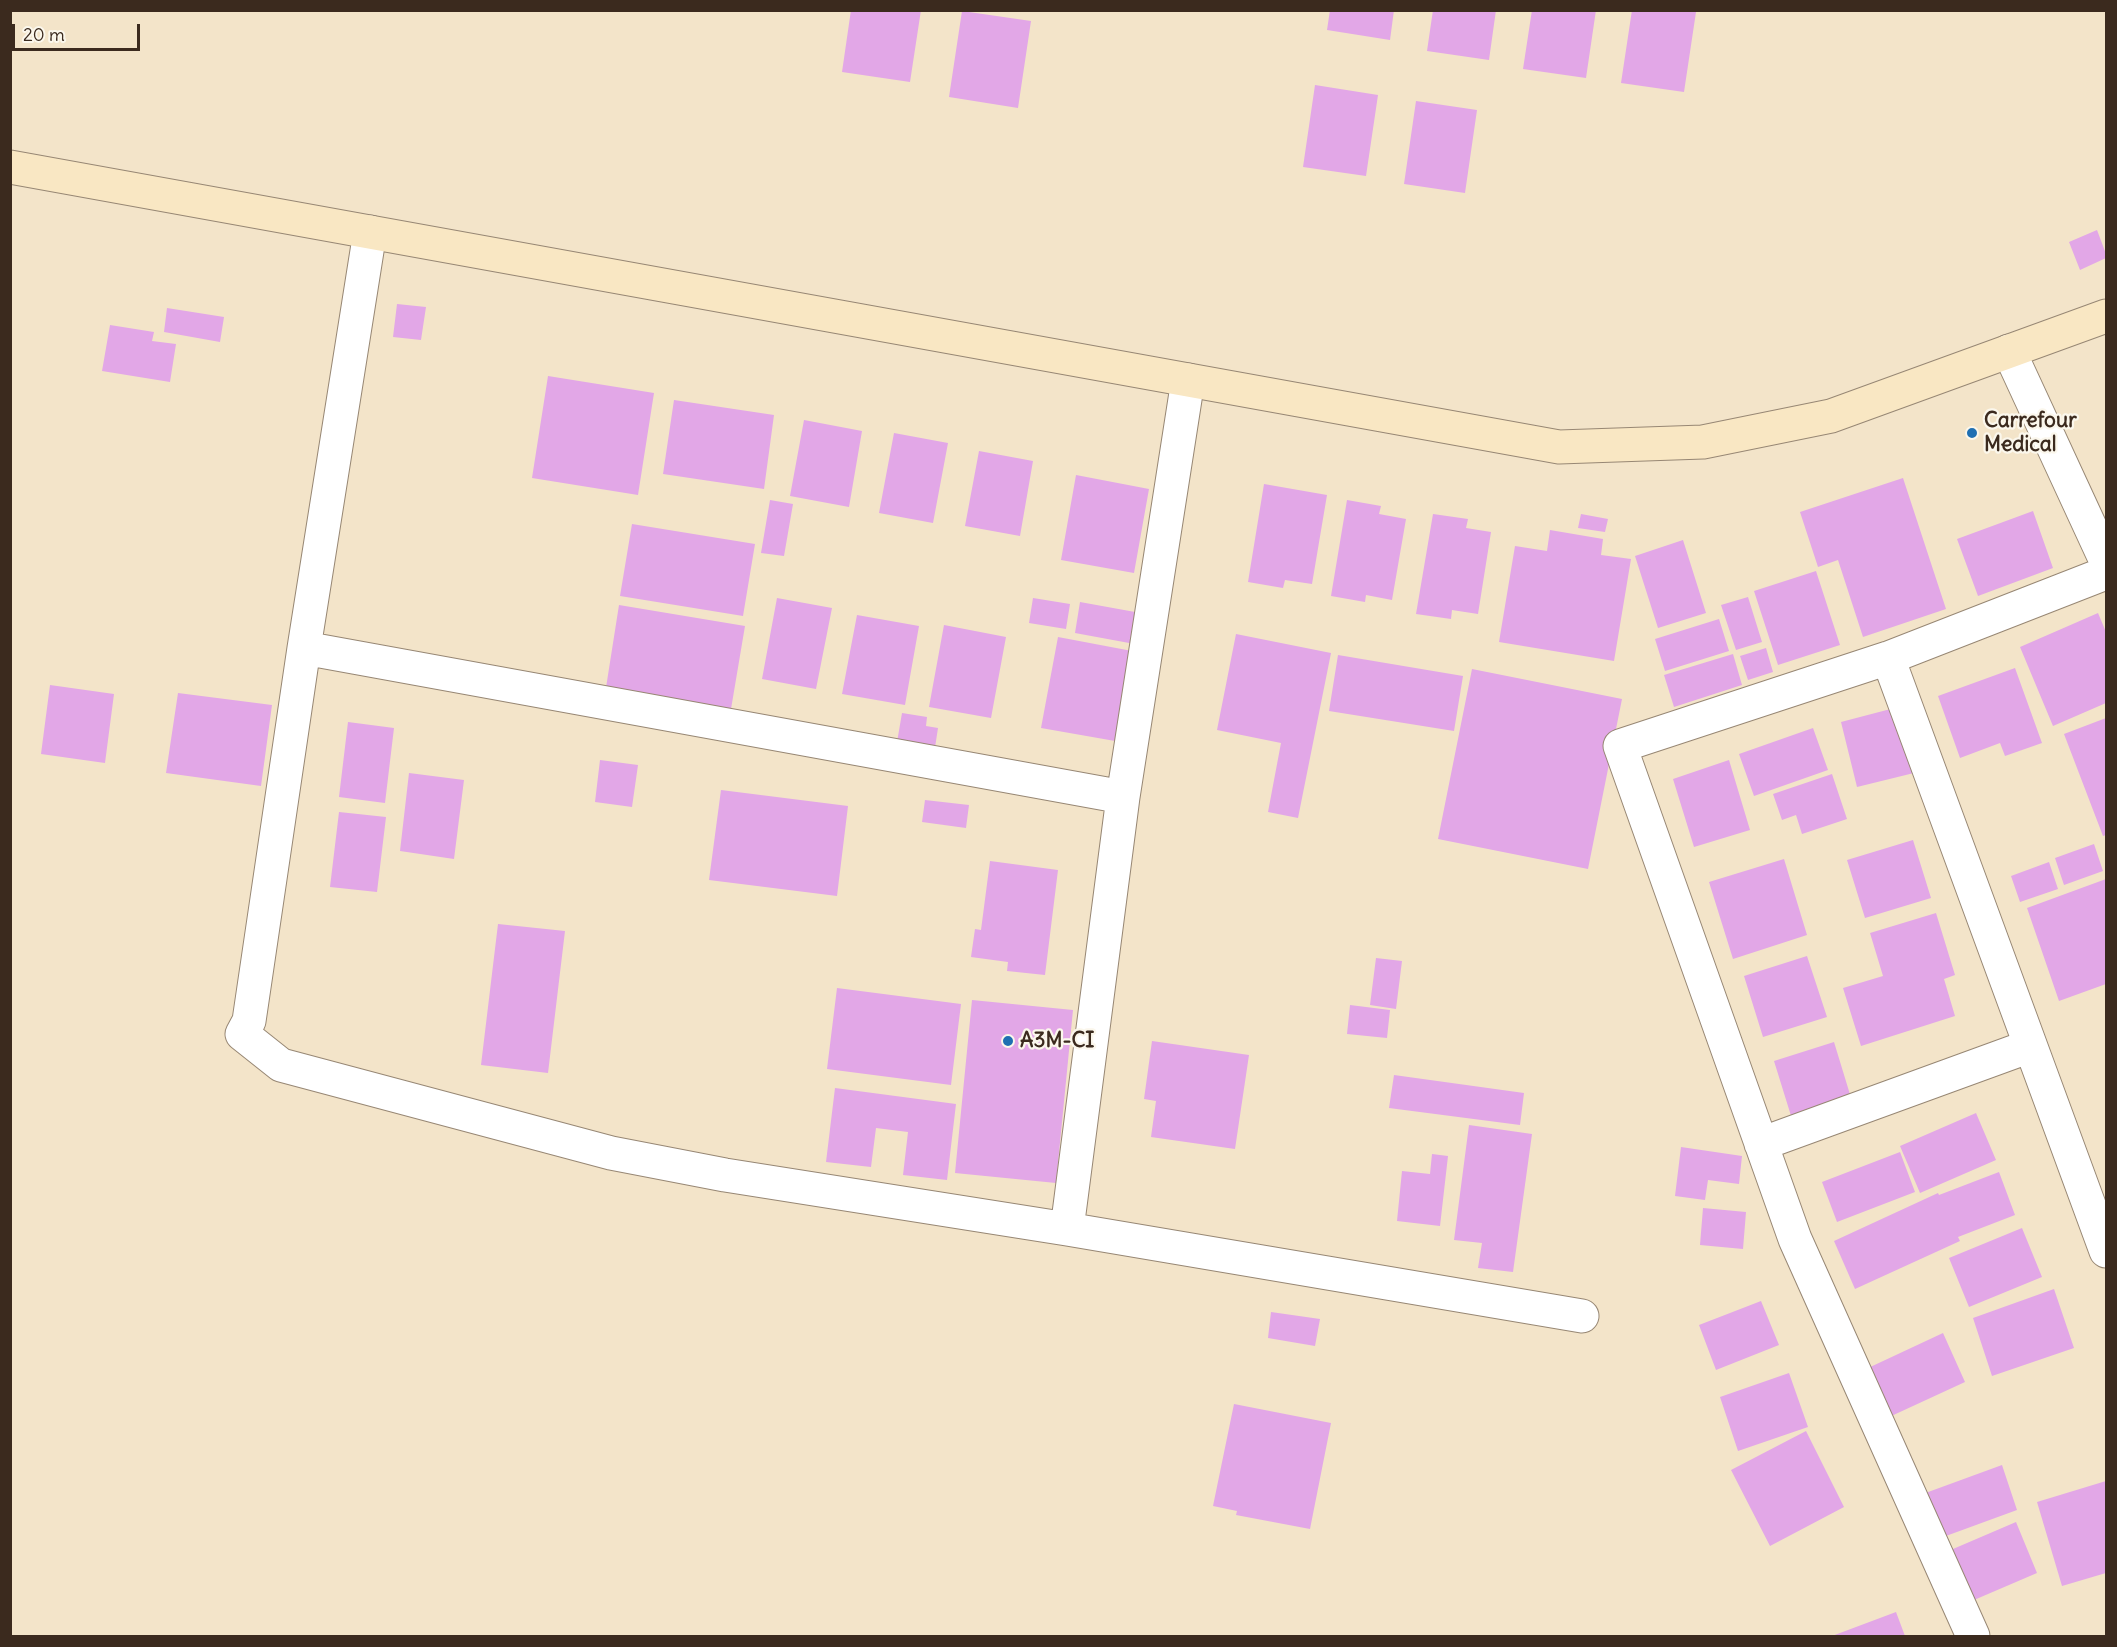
<!DOCTYPE html>
<html>
<head>
<meta charset="utf-8">
<style>
	body { margin:0 }
	#map { position:relative; width:2117px; height:1647px; overflow:hidden; background:#f3e4c9; font-family:Delius,sans-serif }
	canvas { display:block }
	.frame { position:absolute; inset:0; border:12px solid #3b2a1e; pointer-events:none }
	.scale { position:absolute; left:12px; top:24px; width:128px; height:27px; box-sizing:border-box; border:3px solid #3b2a1e; border-top:0; padding-left:8px; font-size:18px; line-height:21px; white-space:nowrap; color:#3b2a1e; -webkit-text-stroke:4px #fbf7ec; paint-order:stroke }
</style>
</head>
<body>
<div id="map">
<canvas width="2117" height="1647"></canvas>
<div class="frame"></div>
<div class="scale">20 m</div>
</div>
<script>
const context = document.querySelector('canvas').getContext('2d');
context.lineJoin = 'round';
function fill(path, color) { context.fillStyle = color; context.fill(path, 'evenodd'); }
function stroke(path, color, width, dash) { context.strokeStyle = color; context.lineWidth = width; context.lineCap = dash ? 'butt' : 'round'; context.setLineDash(dash || []); context.stroke(path); }
function drawText(font, color, halo, rows, align = 'center') {
  context.font = font + ' Delius,sans-serif'; context.lineWidth = 4.5; context.setLineDash([]); context.textBaseline = 'middle'; context.strokeStyle = halo; context.fillStyle = color; for (const [text, x, y, turn = 0] of rows) {
    context.save(); context.translate(x, y); context.rotate((+turn || 0) * Math.PI / 180); context.textAlign = isNaN(turn) ? turn : align; if (halo) context.strokeText(text, 0, 0); context.fillText(text, 0, 0); context.restore();
  }
}
const building = new Path2D(`
	M851 10H921L910 82 842 72Z
	M1330 10H1394L1390 40 1327 30Z
	M1433 10H1496L1489 60 1427 51Z
	M1532 10H1596L1586 78 1523 69Z
	M1632 10 1696 12 1684 92 1621 83Z
	M962 11 1031 21 1018 108 949 97Z
	M1315 85 1378 95 1366 176 1303 167Z
	M1416 101 1477 110 1465 193 1404 184Z
	M2097 230 2106 254V258L2080 270 2069 242Z
	M397 304 426 307 421 340 393 337Z
	M167 308 224 317 220 342 164 332Z
	M110 325 154 332 152 341 176 344 170 382 102 371Z
	M548 376 654 393 638 495 532 478Z
	M674 400 774 415 764 489 663 474Z
	M804 420 862 431 849 507 790 496Z
	M894 433 948 443 933 523 879 513Z
	M979 451 1033 461 1020 536 965 526Z
	M1076 475 1149 489 1134 573 1061 560Z
	M1903 478 1946 609 1863 637 1838 560 1818 567 1800 512Z
	M1264 484 1327 495 1312 584 1285 580 1283 588 1248 582Z
	M770 500 793 504 784 556 761 553Z
	M1347 500 1381 506 1379 514 1406 519 1392 600 1366 595 1365 602 1331 596Z
	M2033 511 2053 568 1978 596 1957 539Z
	M1433 514 1468 519 1466 528 1491 532 1478 614 1452 610 1451 619 1416 614Z
	M1581 514 1608 519 1605 532 1578 528Z
	M632 524 755 544 743 616 620 596Z
	M1550 530 1603 539 1601 555 1631 559 1614 661 1499 642 1515 546 1547 551Z
	M1683 540 1706 613 1658 628 1635 556Z
	M1816 571 1840 645 1778 665 1754 591Z
	M1748 597 1762 642 1736 650 1721 605Z
	M777 598 832 608 816 689 762 679Z
	M1033 598 1070 604 1066 629 1029 623Z
	M1080 602 1146 614 1140 645 1075 633Z
	M619 605 745 626 730 715 605 694Z
	M2098 613 2106 632V703L2053 726 2020 647Z
	M857 615 919 626 905 705 842 694Z
	M1719 619 1729 651 1665 671 1655 639Z
	M944 625 1006 637 991 718 929 707Z
	M1236 634 1331 653 1298 818 1268 812 1281 743 1217 730Z
	M1058 637 1132 651 1115 741 1041 728Z
	M1766 648 1773 672 1748 680 1740 656Z
	M1733 654 1742 685 1674 707 1664 675Z
	M1338 655 1463 676 1454 731 1329 711Z
	M2015 668 2042 743 2005 756 2000 743 1960 758 1938 696Z
	M1472 669 1622 699 1588 869 1438 839Z
	M50 685 114 694 105 763 41 754Z
	M178 693 272 705 261 786 166 773Z
	M1902 706 1918 772 1857 787 1841 722Z
	M902 713 927 717 926 726 938 728 934 754 896 748Z
	M2106 718V835L2103 836 2064 734Z
	M348 722 394 728 385 803 339 797Z
	M1813 728 1828 770 1754 796 1739 754Z
	M600 760 638 765 632 807 595 802Z
	M1729 760 1750 830 1694 847 1673 779Z
	M409 773 464 780 454 859 400 851Z
	M1832 774 1847 819 1802 834 1796 815 1782 820 1773 794Z
	M721 790 848 806 837 896 709 880Z
	M925 800 969 805 966 828 922 822Z
	M339 812 386 817 377 892 330 887Z
	M1913 840 1931 898 1865 918 1847 860Z
	M2094 844 2103 871 2064 885 2055 858Z
	M1784 859 1807 935 1733 959 1709 882Z
	M990 861 1058 870 1045 975 1007 971 1008 962 971 957 975 929 981 930Z
	M2049 862 2058 889 2020 902 2011 876Z
	M2106 879V984L2059 1001 2027 908Z
	M1936 913 1955 975 1944 979 1955 1016 1861 1046 1843 988 1883 976 1870 933Z
	M498 924 565 931 548 1073 481 1065Z
	M1807 956 1827 1017 1763 1037 1744 976Z
	M1376 958 1402 961 1396 1009 1370 1005Z
	M837 988 961 1004 951 1085 827 1069Z
	M972 1000 1073 1010 1056 1183 955 1173Z
	M1350 1005 1390 1010 1387 1038 1347 1034Z
	M1152 1041 1249 1055 1235 1149 1151 1137 1156 1101 1144 1099Z
	M1834 1042 1852 1101 1792 1119 1774 1061Z
	M1394 1075 1524 1093 1520 1125 1389 1108Z
	M835 1088 956 1104 947 1180 903 1175 908 1132 876 1128 871 1167 826 1162Z
	M1976 1113 1996 1160 1920 1193 1900 1146Z
	M1469 1125 1532 1134 1513 1272 1478 1268 1482 1243 1454 1240Z
	M1681 1147 1742 1156 1739 1184 1708 1180 1705 1200 1675 1196Z
	M1900 1152 1915 1192 1837 1222 1822 1182Z
	M1432 1154 1448 1156 1440 1226 1397 1221 1402 1171 1430 1174Z
	M1999 1172 2015 1215 1958 1237 1960 1241 1855 1289 1834 1241 1938 1193 1939 1195Z
	M1703 1208 1746 1212 1743 1249 1700 1245Z
	M2022 1228 2042 1277 1969 1307 1949 1258Z
	M2054 1289 2074 1348 1992 1376 1973 1318Z
	M1761 1301 1779 1345 1716 1370 1699 1325Z
	M1271 1312 1320 1319 1315 1346 1268 1338Z
	M1943 1333 1965 1382 1887 1418 1866 1369Z
	M1789 1373 1808 1427 1738 1451 1720 1397Z
	M1234 1404 1331 1423 1310 1529 1236 1515 1237 1511 1213 1506Z
	M1806 1431 1844 1507 1770 1546 1731 1470Z
	M2002 1465 2017 1510 1935 1540 1920 1495Z
	M2106 1481V1573L2062 1586 2037 1502Z
	M2016 1522 2037 1573 1967 1603 1946 1552Z
	M1896 1612 1905 1636H1832Z`);
const street = new Path2D(`
	M370 232 304 648 249 1021 242 1034 281 1065 611 1153 725 1175 1067 1229 1582 1316
	M2009 351 2106 561
	M304 648 1123 797
	M1888 658 2106 1251
	M1761 1144 2030 1046
	M1067 1229 1123 797 1188 380
	M1973 1636 1795 1239 1620 746 1888 658 2106 573`);
const secondary = new Path2D(`
	M10 167 1559 447 1703 442 1831 416 2106 316`);
const markers = [
	[1972,433,6,"#1f6fb2"],
	[1008,1041,6,"#1f6fb2"]
];
const poiNames = [
	["Carrefour",1984,421],
	["Medical",1984,445],
	["A3M-CI",1020,1041]
];
fill(building, '#e2a7e7');
stroke(street, '#978774', 35);
stroke(secondary, '#978774', 35);
stroke(street, '#fff', 33);
stroke(secondary, '#f9e7c3', 33);
for (const [x, y, r, color] of markers) { const dot = new Path2D(); dot.arc(x, y, r, 0, 2 * Math.PI); context.fillStyle = color; context.fill(dot); stroke(dot, '#fbf7ec', 2); }
drawText('bold 21px', '#3b2a1e', '#fbf7ec', poiNames, 'left');
</script>
</body>
</html>
